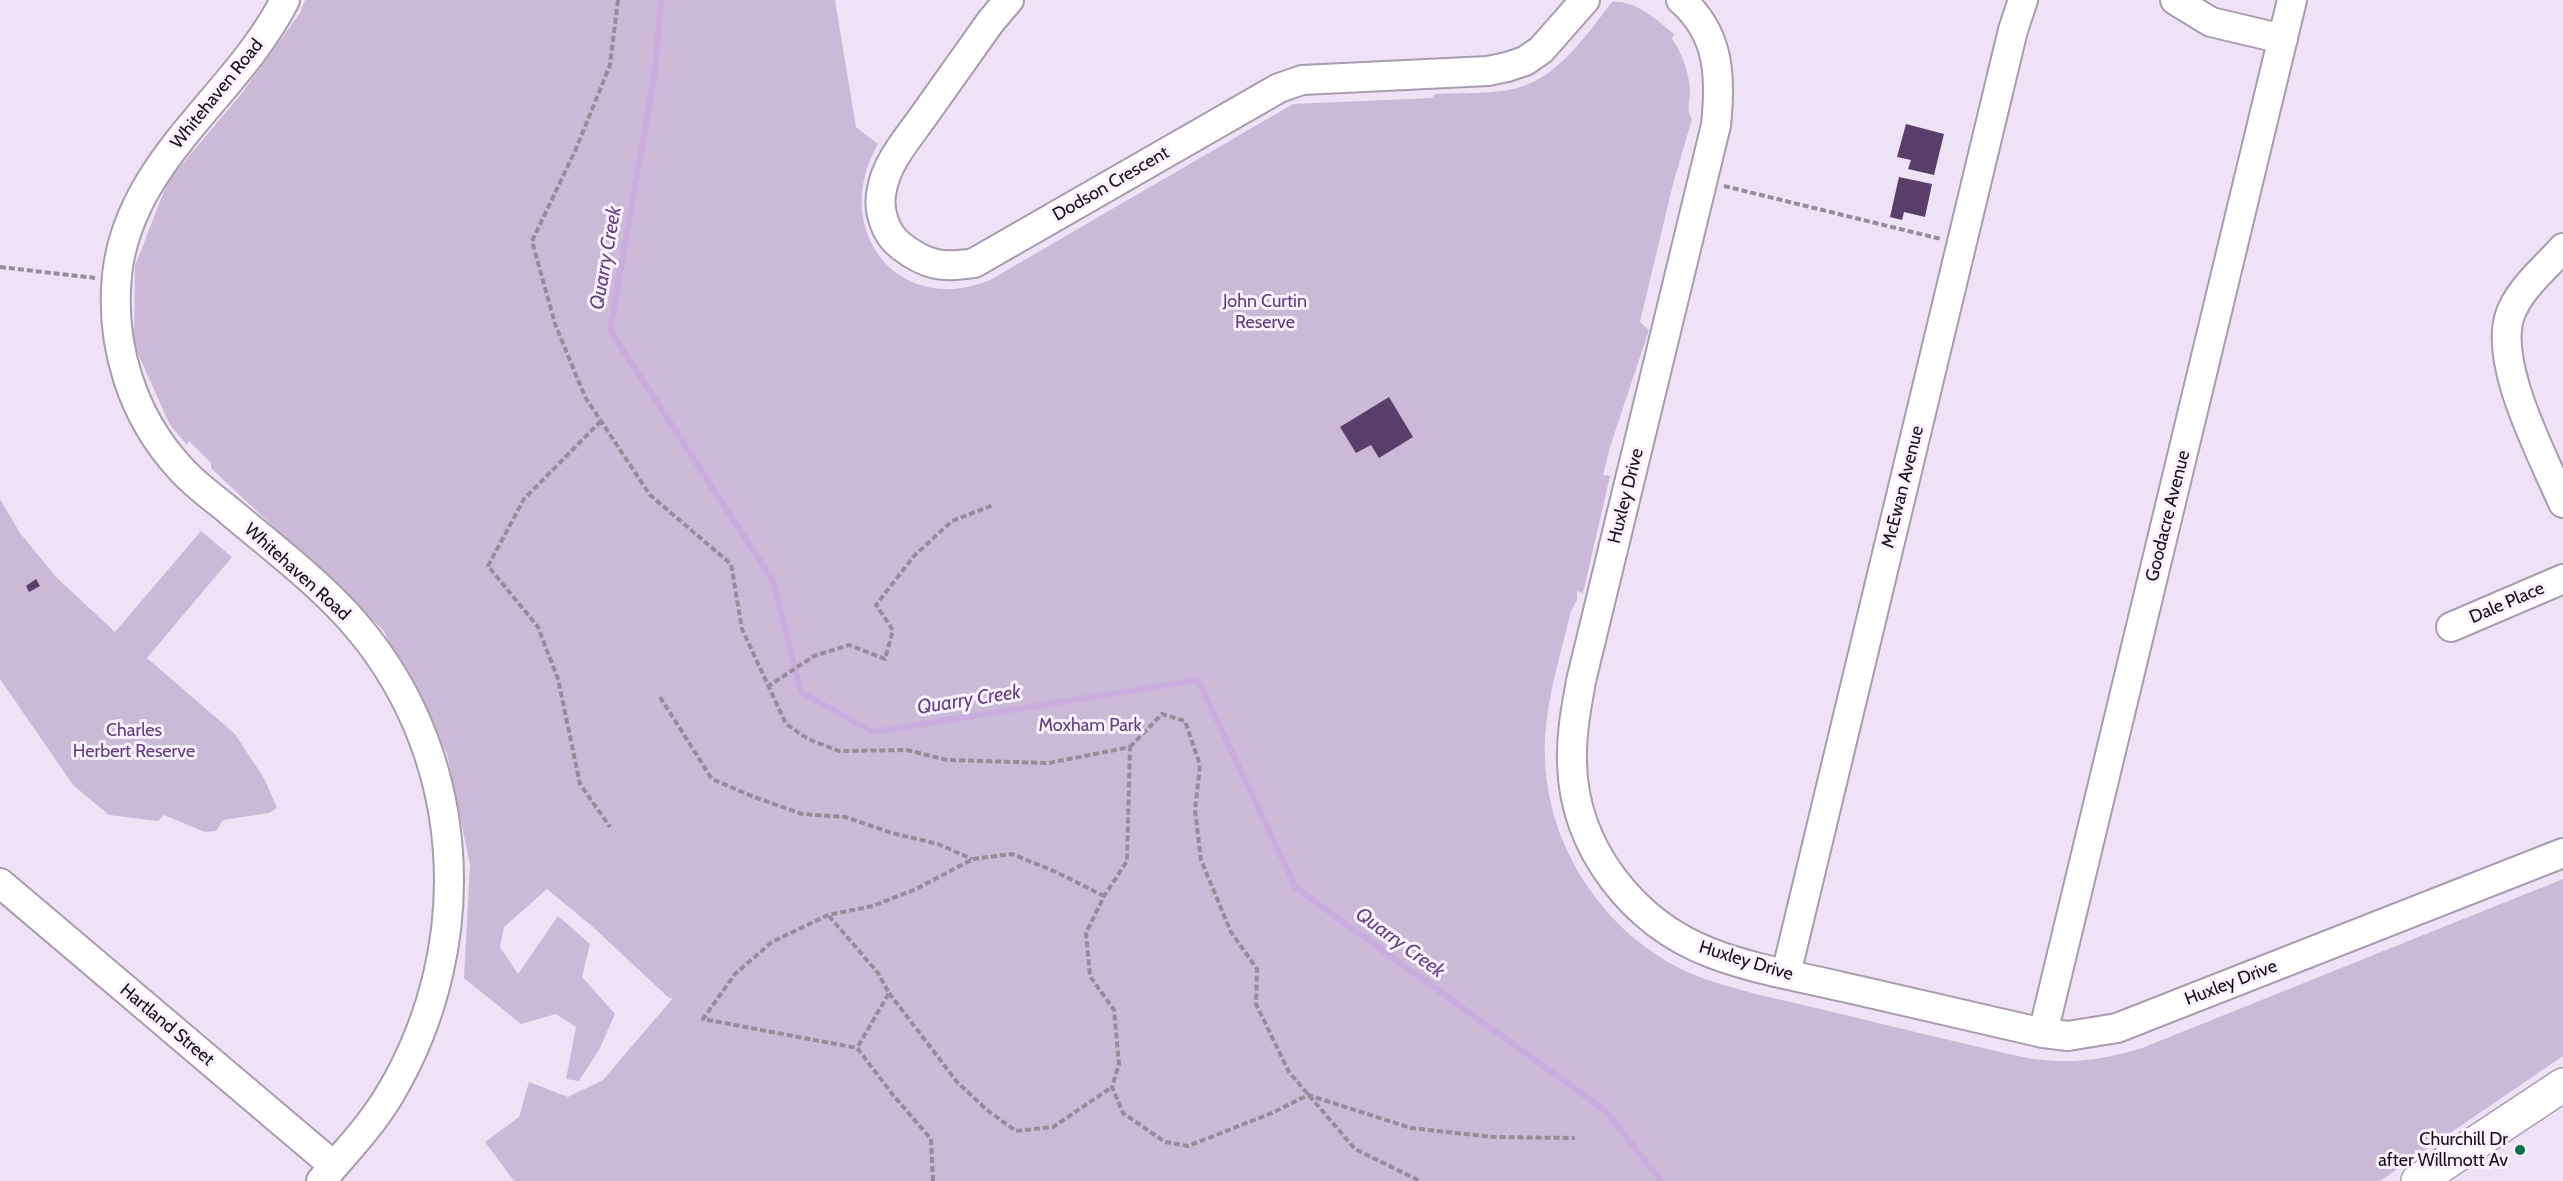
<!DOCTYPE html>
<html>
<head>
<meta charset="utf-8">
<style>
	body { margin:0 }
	canvas { display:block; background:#eee3f6 }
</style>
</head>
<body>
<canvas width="2563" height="1181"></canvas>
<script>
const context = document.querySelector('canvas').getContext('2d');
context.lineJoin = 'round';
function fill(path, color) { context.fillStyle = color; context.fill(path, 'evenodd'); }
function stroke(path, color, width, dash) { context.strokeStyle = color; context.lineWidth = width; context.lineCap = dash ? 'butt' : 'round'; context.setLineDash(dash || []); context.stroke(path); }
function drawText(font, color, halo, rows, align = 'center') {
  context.font = font + ' Cabin,sans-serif'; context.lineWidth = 6; context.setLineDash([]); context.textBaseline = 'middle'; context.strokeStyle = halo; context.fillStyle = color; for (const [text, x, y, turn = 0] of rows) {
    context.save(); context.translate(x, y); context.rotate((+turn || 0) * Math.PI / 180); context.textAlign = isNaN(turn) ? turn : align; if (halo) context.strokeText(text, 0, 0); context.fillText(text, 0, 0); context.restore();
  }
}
const green = new Path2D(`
	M305 0H835L856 127 878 144C829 229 898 318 990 280L1293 104 1432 98 1435 94C1458 93 1496 94 1517 88 1560 76 1586 35 1612 2 1636 0 1658 21 1674 34L1672 39C1682 52 1689 74 1690 90 1690 100 1686 111 1692 119L1673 184 1640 322 1649 330 1610 447 1603 475 1610 476 1583 593 1577 591V600L1571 611C1561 653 1547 696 1545 739 1540 844 1608 944 1705 979 1748 994 1793 1002 1837 1013 1899 1028 1960 1043 2022 1057 2064 1065 2101 1061 2142 1048L2563 879V1056L2380 1181H514L485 1142 519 1117 529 1082 568 1097 603 1080 673 998H669L594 928 547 889 504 927 500 947 518 974 558 916 590 944 582 977 615 1014 599 1050 579 1081 566 1079 576 1027 556 1014 521 1024 464 978 470 865 447 754 383 630 211 468V463L189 441 187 445 170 425 134 345 135 266 168 181 242 93 300 13Z
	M0 499 20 533 57 578 115 632 201 531 232 557 147 658 235 734 265 780 277 808 269 813 223 820 216 831 205 832 164 815 158 821 109 815 73 785 0 679Z`);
const stream = new Path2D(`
	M661 0 655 71 610 330 773 581 801 692 873 732 1198 680 1296 888 1606 1111 1661 1181`);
const building = new Path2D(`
	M1906 124 1944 134 1934 175 1908 169 1911 160 1897 157Z
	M1899 177 1932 184 1925 217 1904 212 1902 220 1890 217Z
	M1389 397 1413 437 1379 458 1371 445 1356 453 1340 427Z
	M36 579 40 586 29 592 26 586Z`);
const path = new Path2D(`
	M618 0 610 65 576 149 532 241 555 324 585 397 650 495 731 564 742 629 786 724 808 739 839 751 907 750 947 760 1049 763 1130 747 1127 861 1104 896 1086 933 1090 976 1114 1010 1119 1064 1112 1087 1123 1113 1165 1142 1188 1146 1272 1113 1308 1095 1411 1128 1492 1137 1575 1138
	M1724 186 1941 239
	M0 267 95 278
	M601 421 524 499 488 566 538 627 558 679 580 784 610 827
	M767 687 814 656 849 645 885 659 893 630 876 605 914 556 952 521 993 505
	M660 697 712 779 754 797 802 814 845 817 892 833 938 844 972 859
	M1130 747 1162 714 1185 721 1200 765 1195 810 1201 860 1231 932 1257 969 1256 1004 1289 1072 1355 1149 1420 1181
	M829 916 878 973 889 993 857 1048
	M889 993 957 1082 987 1110 1016 1131 1053 1127 1112 1087
	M933 1181 931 1139 893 1095 857 1048 703 1019 735 974 772 942 828 915 873 906 916 889 973 859 1012 854 1056 872 1104 896`);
const minor = new Path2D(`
	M285 0C236 97 129 160 117 275 110 345 132 416 180 468 194 484 211 496 227 509 267 543 311 576 347 615 468 747 480 942 390 1094 371 1126 345 1153 321 1181
	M1009 0 991 21C969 52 947 83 925 114 909 137 887 161 882 189 877 209 885 234 901 246 927 266 943 268 974 263L1279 88 1302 80 1488 71 1507 67 1525 61 1541 50 1585 0
	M1681 0C1720 34 1721 77 1716 125L1581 681C1576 709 1571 735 1572 763 1574 848 1633 923 1711 953 1752 969 1801 977 1843 987 1910 1002 1977 1018 2043 1033L2068 1036 2117 1028 2563 853
	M2175 0 2211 22 2283 39
	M2563 248C2546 267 2524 285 2513 308 2488 355 2543 456 2563 503
	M2451 627 2563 579
	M0 883 334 1166
	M1786 974 2013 30 2023 0
	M2043 1033 2292 0`);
const major = new Path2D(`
	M2418 1181 2563 1085`);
const markers = [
	[2520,1150,6,"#02714a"]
];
const streetNames = [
	["Whitehaven Road",217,94,-51],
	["Dodson Crescent",1111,184,-30],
	["McEwan Avenue",1903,487,-76],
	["Huxley Drive",1626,496,-76],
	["Goodacre Avenue",2168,516,-76],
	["Whitehaven Road",297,572,42],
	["Dale Place",2507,603,-23],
	["Huxley Drive",1746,961,17],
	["Huxley Drive",2231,983,-21],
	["Hartland Street",167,1025,40]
];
const parkNames = [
	["John Curtin",1265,302],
	["Reserve",1265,323],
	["Moxham Park",1090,726],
	["Charles",134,731],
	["Herbert Reserve",134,752]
];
const poiNames = [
	["Churchill Dr",2508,1140],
	["after Willmott Av",2508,1161]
];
const waterNames = [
	["Quarry Creek",606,258,-80],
	["Quarry Creek",969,700,-9],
	["Quarry Creek",1400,943,36]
];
fill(green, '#cab9d7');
stroke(stream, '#c9addf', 6);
fill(building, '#583f6a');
stroke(minor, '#a79daf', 32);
stroke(major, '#a79daf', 36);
stroke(path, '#958d9b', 4, [6, 3]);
stroke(minor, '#fff', 28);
stroke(major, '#fff', 33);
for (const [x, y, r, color] of markers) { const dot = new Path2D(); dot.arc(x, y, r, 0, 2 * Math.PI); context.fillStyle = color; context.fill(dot); stroke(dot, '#f9f2fe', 2); }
drawText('18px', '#130f16', '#f9f2fe', streetNames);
drawText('18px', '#623d7b', '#f9f2fe', parkNames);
drawText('18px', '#130f16', '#f9f2fe', poiNames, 'right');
drawText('italic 20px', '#684281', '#f9f2fe', waterNames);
</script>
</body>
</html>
